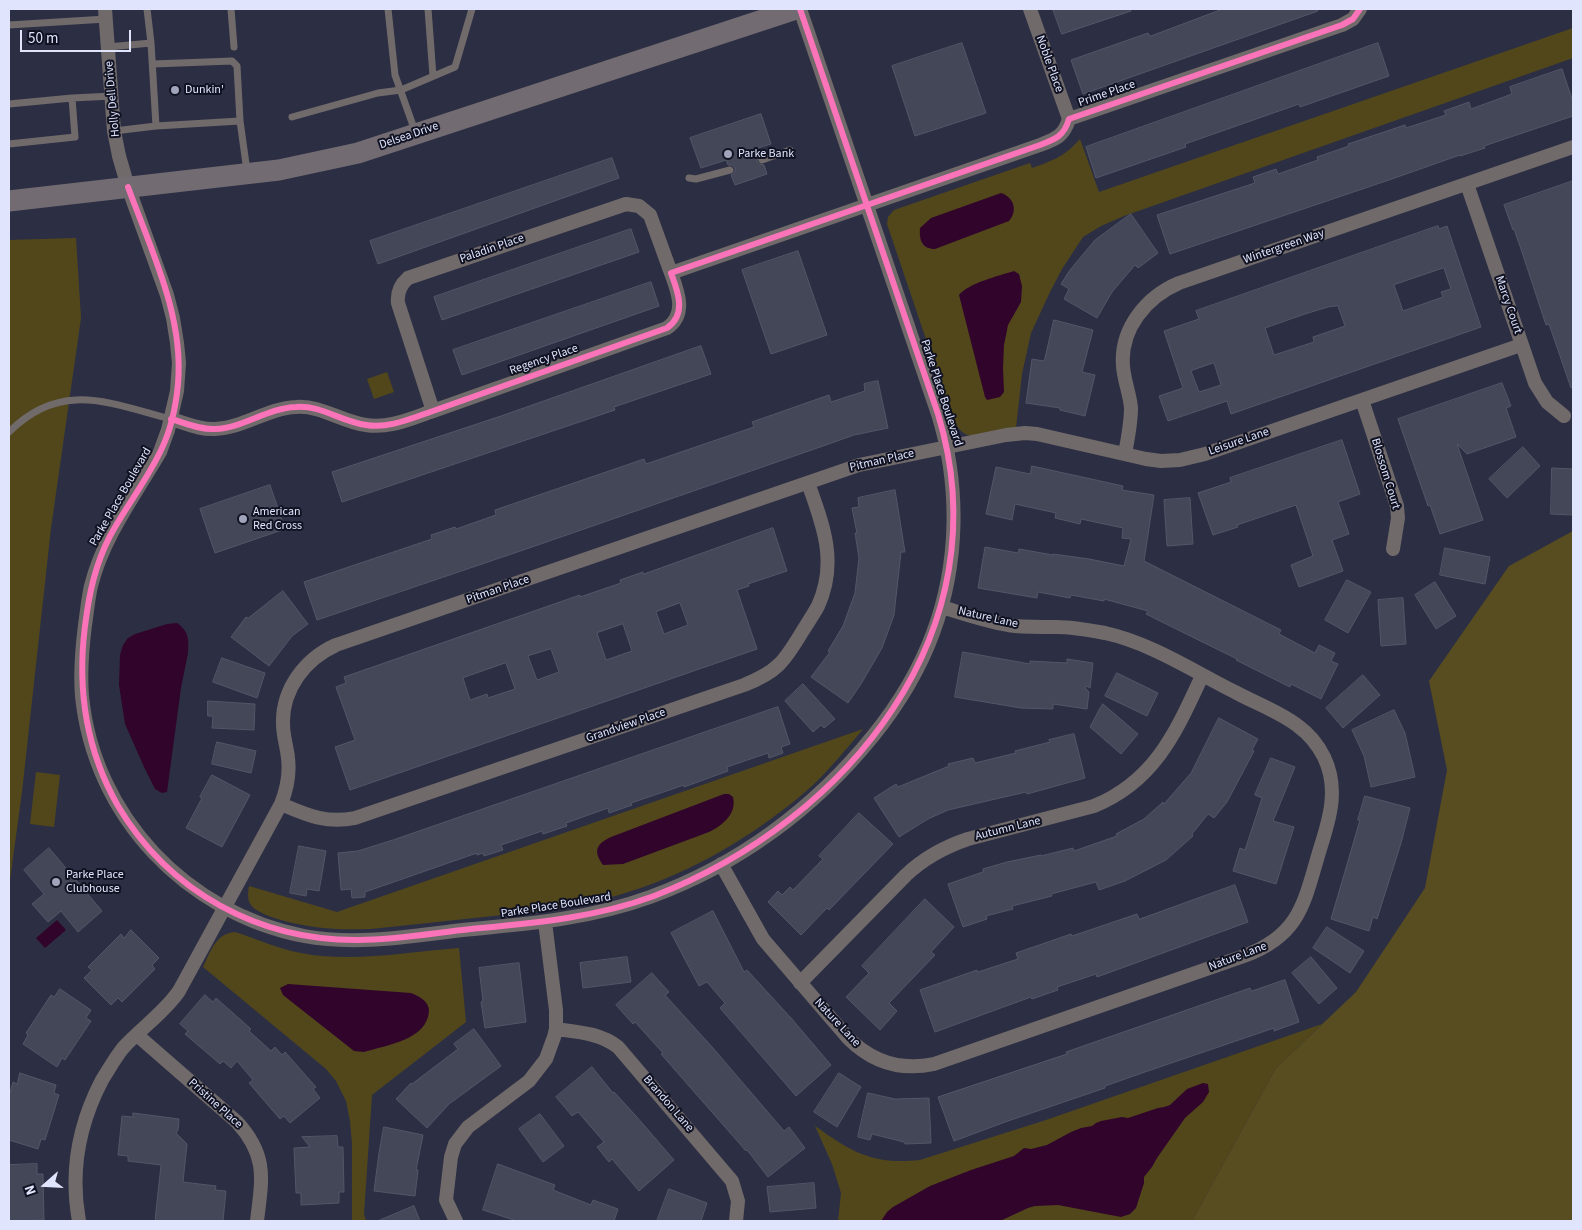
<!DOCTYPE html>
<html>
<head>
<meta charset="utf-8">
<style>
	body { margin:0 }
	#map { position:relative; width:1582px; height:1230px; overflow:hidden; background:#2c2f43; font-family:"Source Sans 3",sans-serif }
	canvas { display:block }
	.frame { position:absolute; inset:0; border:10px solid #e0e5fd; pointer-events:none }
	.north { position:absolute; left:20px; top:1160px; width:50px; height:50px; -webkit-text-stroke:4px #101222; paint-order:stroke; rotate:251deg; font-size:14px; font-weight:700; line-height:20px; text-align:center; color:#e0e5fd }
	.north::after { content:''; display:block; margin:auto; width:18px; height:22px; background:#e0e5fd; clip-path:polygon(50% 0,100% 100%,50% 72%,0 100%) }
	.scale { position:absolute; left:20px; top:30px; width:111px; height:22px; box-sizing:border-box; border:2px solid #e0e5fd; border-top:0; padding-left:6px; font-size:15px; line-height:18px; white-space:nowrap; color:#e0e5fd; -webkit-text-stroke:4px #101222; paint-order:stroke }
</style>
</head>
<body>
<div id="map">
<canvas width="1582" height="1230"></canvas>
<div class="frame"></div>
<div class="north">N</div>
<div class="scale">50 m</div>
</div>
<script>
const context = document.querySelector('canvas').getContext('2d');
context.lineJoin = 'round';
function fill(path, color) { context.fillStyle = color; context.fill(path, 'evenodd'); }
function stroke(path, color, width, dash) { context.strokeStyle = color; context.lineWidth = width; context.lineCap = dash ? 'butt' : 'round'; context.setLineDash(dash || []); context.stroke(path); }
function drawText(font, color, halo, rows, align = 'center') {
  context.font = font + ' "Source Sans 3",sans-serif'; context.lineWidth = 4; context.setLineDash([]); context.textBaseline = 'middle'; context.strokeStyle = halo; context.fillStyle = color; for (const [text, x, y, turn = 0] of rows) {
    context.save(); context.translate(x, y); context.rotate((+turn || 0) * Math.PI / 180); context.textAlign = isNaN(turn) ? turn : align; if (halo) context.strokeText(text, 0, 0); context.fillText(text, 0, 0); context.restore();
  }
}
const green = new Path2D(`
	M1573 28V58L1124 216 1101 226 1083 237 1062 269 1050 292 1031 333 1022 374 1016 428 971 436C962 434 959 429 954 422L887 224 888 217 894 210 1030 163 1032 168C1054 160 1064 157 1080 139L1099 192Z
	M76 238 81 318 51 528 22 792 9 887V240Z
	M387 372 394 392 374 399 367 379Z
	M863 729C847 748 831 768 813 785 800 797 786 808 772 818 719 857 660 886 596 901 565 908 534 912 502 915 459 920 415 924 371 929 356 929 340 930 324 928 308 927 260 918 251 905 247 900 248 892 249 886L337 912Z
	M36 772 60 775 54 827 30 824Z
	M235 932C258 939 278 949 301 953 353 963 407 952 459 948L466 1022 372 1095 364 1214 366 1221H352V1144L350 1121 346 1101 336 1081 326 1069 203 967C211 951 215 934 235 932Z
	M1322 1024 1276 1068 1192 1221H838L841 1193 832 1164 815 1126C852 1152 872 1165 920 1160L1046 1120Z`);
const forest = new Path2D(`
	M1573 531V1221H1192L1276 1068 1356 992 1425 888 1447 770 1429 681 1509 566Z`);
const water = new Path2D(`
	M1001 193C1014 197 1018 211 1009 221L935 249C922 249 919 240 920 228L931 218Z
	M1014 271 1019 274 1022 286 1021 302 1008 325 1004 345 1003 368 1004 392 1000 397 987 400 985 397 959 295C969 283 998 276 1014 271Z
	M177 623C189 631 189 640 188 653L181 688 167 792 162 793 155 789 144 767 125 724 119 685 120 655 123 645 128 638 135 634 167 624Z
	M724 794H729L733 797C737 814 723 825 709 832L623 864 603 865C593 851 596 844 611 837Z
	M57 920 66 930 45 948 36 938Z
	M288 984 411 993C419 996 429 1001 429 1011 427 1040 387 1045 364 1052L354 1051 283 995 280 988Z
	M1203 1083 1208 1084 1209 1092 1203 1102 1185 1118 1157 1158 1152 1167 1144 1177V1183L1136 1208 1130 1214 1121 1217 1058 1205 1035 1206 1028 1208 1000 1221H881L887 1212 893 1207 930 1186 971 1170 1014 1156 1024 1148 1031 1149 1047 1145 1071 1132 1081 1128 1092 1126 1096 1123 1101 1121 1122 1117 1128 1118 1158 1108 1164 1107 1170 1105 1187 1089Z`);
const building = new Path2D(`
	M1053 9H1130L1131 11 1062 34Z
	M1223 9H1317L1318 11 1083 94 1071 60 1148 33 1150 36Z
	M962 43 986 113 915 136 892 66Z
	M1378 43 1389 76 1300 107 1299 104 1185 144 1186 147 1096 178 1086 147Z
	M1562 69 1573 102V116L1484 146 1485 148 1460 156V155L1389 180 1170 254 1157 215 1255 183 1253 177 1276 169 1278 174 1318 160 1317 157 1349 146 1348 144 1405 125 1406 128 1446 115 1444 111 1469 102 1471 109 1512 94 1510 87Z
	M761 114 771 144 758 148 760 155 758 157 757 161 759 164 764 165 767 174 735 185 731 175 735 172V168L732 165H728L726 160 701 168 690 138Z
	M612 158 619 178 378 264 370 241Z
	M1573 181V387L1571 388 1549 324 1546 325 1522 252 1514 229 1513 230 1504 205Z
	M1131 214 1158 253 1138 268 1135 265 1112 292 1097 318 1064 299 1069 289 1061 284 1070 270 1095 240Z
	M1438 226 1439 229 1447 226 1481 327 1231 414 1227 401 1168 421 1159 396 1183 388 1164 331 1199 319 1196 311ZM1444 268 1451 289 1441 292 1443 297 1403 311 1394 285ZM1338 306 1345 326 1313 337 1314 342 1274 355 1265 328 1305 314 1328 307ZM1214 363 1221 385 1199 392 1191 371Z
	M631 229 639 252 442 320 434 297Z
	M798 251 827 335 771 354 742 270Z
	M651 282 659 306 462 375 453 350Z
	M1054 320 1093 330 1082 372 1095 375 1085 416 1060 410V408L1026 403 1032 359 1044 361Z
	M701 346 711 374 614 407 615 410 342 502 332 472 501 416Z
	M878 381 888 428 854 435 823 446 535 546 317 620 304 582 432 539 431 535 455 527 456 529 496 515 495 510 644 459 646 464 754 427 752 422 829 395 831 402 865 391 864 384Z
	M1502 383 1511 406 1506 408 1516 437 1467 454 1457 444 1483 520 1440 534 1430 505 1428 506 1398 419Z
	M1342 440 1360 494 1338 502 1349 534 1332 540 1343 571 1299 587 1291 565 1313 556 1296 505 1237 525 1238 527 1213 535 1198 493 1231 482 1230 478Z
	M1523 447 1540 466 1507 498 1489 479Z
	M1032 466 1123 486 1122 490 1154 495 1144 561 1281 630 1279 634 1315 653 1319 645 1335 653 1331 661 1338 664 1321 699 1291 684 1290 687 1236 660 1237 659 1168 625 1146 614 1148 611 1104 599V601L1071 595 1070 598 1038 592 1037 598 978 588 985 547 1018 553 1019 549 1053 555V554L1089 559 1124 566 1131 539 1122 538 1123 528 1081 519 1080 524 1055 518 1056 513 1015 504 1012 520 986 514 996 467 1030 474Z
	M1552 468 1573 469V515L1551 514Z
	M270 485 285 529 215 553 200 509Z
	M895 490 905 552H901L894 615 882 648 861 684 848 703 811 677 830 652 828 651 843 626 855 593 859 558 855 533H857L852 508 859 507 858 498Z
	M1190 498 1193 544 1167 546 1164 500Z
	M773 528 787 571 748 584 749 586 737 590 757 649 350 790 335 747 355 740 336 687 346 683 344 677 580 595V597L621 583 620 580 643 572V574ZM680 603 688 625 664 634 656 612ZM623 624 632 651 606 660 597 633ZM551 649 559 672 537 680 528 656ZM506 663 515 689 488 698 487 694 470 700 463 678Z
	M1445 548 1490 557 1485 584 1440 575Z
	M1347 580 1371 592 1348 633 1325 620Z
	M1435 582 1456 616 1436 629 1415 595Z
	M283 591 308 624 292 636 269 666 231 637 246 617 248 618Z
	M1403 598 1406 644 1381 646 1378 600Z
	M963 652 1030 664V661L1067 663V659L1093 663 1090 688 1086 686 1085 688 1089 692 1087 709 1053 704V709L1021 708 955 697Z
	M222 658 265 673 257 698 213 682Z
	M1117 673 1158 693 1147 716 1105 696Z
	M1363 675 1380 695 1343 728 1326 708Z
	M803 684 835 719 824 728 821 725 813 732 785 701Z
	M208 701 255 704 254 730 212 728 213 716H208Z
	M1103 704 1138 734 1121 754 1090 727 1099 710Z
	M778 707 790 744 781 747 783 753 769 758 768 753 727 767 728 771 684 787V785L631 803 632 805 609 813 608 808 566 823 567 826 543 834 542 831 501 845 503 850 484 856 483 853 477 855V853L365 892V897L352 898 351 889 341 890 338 853 358 851 393 840Z
	M1394 710 1405 733 1415 777 1371 787 1364 756 1352 730Z
	M1219 718 1258 739 1252 750 1254 751 1227 802 1214 818 1208 814 1192 834 1193 836 1166 860 1125 881 1099 890 1096 882 1051 894 1052 896 1012 906 1013 909 986 916 987 919 963 927 948 884 983 872V869L1007 862 1041 855V856L1073 848 1074 851 1117 836 1116 834 1144 819 1163 802 1164 804 1191 773Z
	M1074 734 1085 778 1027 794 1026 792 948 810 928 819 899 837 874 798 896 784 898 787 949 766 948 764 973 758 975 763 1016 753 1015 751 1050 742 1049 740Z
	M217 742 256 751 251 773 212 764Z
	M1271 758 1295 767 1273 821 1294 827 1276 884 1233 871 1240 848 1245 850 1262 798 1255 795Z
	M212 775 250 795 222 847 186 828 202 798 200 797Z
	M1365 796 1410 808 1401 843 1377 919 1373 917 1369 931 1331 919 1360 820H1358Z
	M859 813 893 844 829 910 827 908 801 935 768 902 778 891 782 895 790 887 793 890 823 859 819 856Z
	M299 846 326 851 319 891 307 889 306 896 290 893Z
	M49 848 102 911 78 932 61 911 48 922 32 904 44 894 24 870Z
	M1235 885 1248 922 1097 977 1096 974 1057 987 1058 990 1032 999 1031 997 935 1032 920 990 977 970 978 972 1018 959 1016 953 1071 934 1072 936 1137 914 1139 919Z
	M925 899 954 927 931 952 935 955 889 1003 897 1011 880 1030 846 997 869 973 862 966Z
	M713 911 744 972 747 970 791 1018 831 1065 796 1096 720 1008 725 1003 707 982 699 986 671 933Z
	M1327 927 1364 951 1350 973 1313 948Z
	M131 930 159 958 152 965 155 969 122 1002 118 998 111 1005 84 978 92 970 88 967 121 934 124 938Z
	M627 957 631 982 583 988 580 963Z
	M1311 957 1337 988 1319 1004 1292 973Z
	M519 963 526 1022 485 1028 481 1002 483 1001 479 968Z
	M652 973 669 992 665 995 713 1048 784 1131 789 1127 805 1148 768 1177 747 1150 746 1151 661 1054 663 1053 635 1022 633 1024 616 1005Z
	M1285 980 1299 1022 1274 1031V1028L1145 1072 1105 1086V1088L1008 1121 954 1141 938 1097 1067 1054 1066 1052 1250 988 1251 991Z
	M60 989 91 1010 86 1018 91 1021 65 1060 62 1058 57 1067 23 1044 28 1035 26 1033 51 995 54 997Z
	M205 995 213 1002 216 998 251 1029 249 1031 271 1051 275 1047 282 1055 285 1052 316 1087 313 1089 320 1098 290 1123 284 1116 280 1119 249 1083 253 1080 237 1061 231 1068 223 1061 220 1064 185 1034 188 1031 180 1024Z
	M474 1029 501 1066 449 1104 427 1128 396 1099 411 1083 412 1084 458 1049 454 1044Z
	M592 1067 613 1093 614 1092 636 1116 674 1160 639 1191 612 1159 609 1162 597 1147 604 1142 578 1112 572 1116 556 1097Z
	M20 1073 56 1085 54 1093 59 1095 45 1140 41 1139 38 1149 9 1140V1096L13 1082 17 1084Z
	M839 1073 861 1087 837 1127 814 1112Z
	M868 1093 895 1099 929 1098 931 1143 905 1144 904 1142 872 1134 870 1140 858 1137Z
	M133 1113 179 1119 178 1130 176 1133 187 1144 183 1182 216 1186 215 1190 226 1191 223 1221H155L161 1165 128 1161V1156L118 1155 122 1116 133 1117Z
	M540 1114 564 1146 543 1162 519 1129Z
	M384 1127 423 1135 416 1170H418L415 1196 374 1191 379 1153Z
	M337 1136 338 1147H343L344 1192H339V1203L301 1205V1193H296L294 1148 310 1147 302 1137Z
	M37 1164V1174H43L44 1220 9 1221V1165Z
	M498 1164 555 1185 553 1190 591 1205 593 1200 618 1209 614 1221H517L483 1210Z
	M814 1183 816 1208 770 1212 767 1187Z
	M669 1189 707 1203 701 1221H657Z
	M414 1206 420 1221H378Z`);
const lane = new Path2D(`
	M231 9 234 47
	M388 9 395 75 415 131
	M428 9 433 76
	M9 25 106 19
	M151 43 156 126
	M108 47 151 43 147 9
	M153 64 232 61 237 66 240 121 247 171
	M9 104 72 98
	M292 117 378 93 401 90 455 67 472 9
	M114 131 156 126 240 121
	M9 144 75 137 72 98 113 96
	M762 160 790 150
	M689 178 696 179 730 170
	M9 432C61 380 109 403 171 419`);
const street = new Path2D(`
	M105 9 114 131 119 156 128 187 167 295 173 318 177 343 179 363 177 391 168 430 160 452C135 495 103 537 91 586 88 599 87 612 85 625 82 649 80 672 82 696 94 817 187 913 304 936 357 946 410 936 463 930 526 924 590 919 650 897 738 865 814 809 873 736 898 705 919 671 933 633 959 563 960 485 938 414L800 9
	M1030 9 1069 119
	M1467 184 1535 383 1547 402 1564 416
	M1362 400 1397 506 1398 518 1393 549
	M433 411 398 303C397 293 400 285 408 278L626 204 639 206 650 215 671 273
	M171 419C185 423 200 430 215 429 243 428 268 408 296 407 321 405 342 422 366 425 389 429 412 418 433 411L667 328C687 314 678 292 671 273L1040 145C1056 139 1064 136 1069 119L1342 25 1353 19 1360 9
	M1125 454C1128 438 1131 423 1131 408 1130 394 1124 381 1123 366 1120 329 1146 297 1179 283L1573 147
	M281 804C307 815 326 824 355 818L744 685C777 672 784 662 802 632 807 624 813 615 818 606 838 562 823 525 808 483
	M721 864 763 939 848 1038C872 1062 901 1071 934 1064L1244 956C1301 935 1304 902 1320 849 1330 818 1339 788 1324 757 1318 745 1309 734 1298 726 1280 712 1255 703 1235 692 1193 671 1151 643 1105 633 1089 630 1072 627 1056 627 1042 627 1028 627 1015 626 990 623 965 614 942 607
	M800 983 906 875C924 858 944 847 968 839L1094 806C1155 781 1176 732 1202 676
	M556 1029C578 1032 600 1033 618 1047L732 1181 738 1201 736 1221
	M137 1035 237 1122C268 1156 262 1179 257 1221
	M79 1221C70 1172 79 1124 102 1080 109 1069 115 1058 123 1048 141 1028 164 1013 179 991L281 804C287 789 290 774 288 758 287 747 283 736 283 724 282 689 305 659 336 645L859 465 1006 435 1025 433 1037 434 1146 459 1161 461 1180 460 1205 454 1521 345
	M456 1221 446 1200 451 1157 455 1144 468 1127 529 1081 546 1059 554 1037 556 1029V1010L545 922`);
const primary = new Path2D(`
	M9 201 279 170 358 153 796 9`);
const cycleway = new Path2D(`
	M128 187C151 250 184 316 178 384 176 405 171 429 162 448 148 479 126 506 110 536 95 565 89 594 85 626 77 689 86 750 118 806 169 892 259 941 359 940 396 940 434 933 471 929 533 923 595 918 654 896 848 821 1004 630 938 414L800 9
	M171 419C185 423 200 430 215 429 243 428 268 408 296 407 321 405 342 422 366 425 389 429 412 418 433 411L667 328C687 314 678 292 671 273L1040 145C1056 139 1064 136 1069 119L1342 25 1353 19 1360 9`);
const markers = [
	[175,90,5,"#a1a5bc"],
	[728,154,5,"#a1a5bc"],
	[243,519,5,"#a1a5bc"],
	[56,882,5,"#a1a5bc"]
];
const streetNames = [
	["Noble Place",1049,64,70],
	["Prime Place",1107,94,-19],
	["Holly Dell Drive",113,99,-95],
	["Delsea Drive",409,136,-19],
	["Wintergreen Way",1284,247,-19],
	["Paladin Place",492,249,-19],
	["Marcy Court",1508,305,71],
	["Regency Place",544,360,-19],
	["Parke Place Boulevard",941,393,72],
	["Leisure Lane",1239,442,-19],
	["Pitman Place",882,461,-13],
	["Blossom Court",1385,474,73],
	["Parke Place Boulevard",121,497,-60],
	["Pitman Place",498,590,-19],
	["Nature Lane",988,618,13],
	["Grandview Place",626,726,-19],
	["Autumn Lane",1008,829,-14],
	["Parke Place Boulevard",556,906,-9],
	["Nature Lane",1238,957,-21],
	["Nature Lane",837,1023,47],
	["Pristine Place",215,1104,42],
	["Brandon Lane",668,1104,49]
];
const poiNames = [
	["Dunkin'",185,90],
	["Parke Bank",738,154],
	["American",253,512],
	["Red Cross",253,526],
	["Parke Place",66,875],
	["Clubhouse",66,889]
];
fill(green, '#52471b');
fill(forest, '#584d20');
fill(water, '#31042b');
fill(building, '#444758');
stroke(building, '#525667', 1);
stroke(lane, '#716a6b', 7);
stroke(street, '#716a6b', 14);
stroke(primary, '#726b72', 21);
stroke(cycleway, '#fb73b8', 6);
for (const [x, y, r, color] of markers) { const dot = new Path2D(); dot.arc(x, y, r, 0, 2 * Math.PI); context.fillStyle = color; context.fill(dot); stroke(dot, '#101222', 2); }
drawText('12px', '#e0e5fd', '#101222', streetNames);
drawText('12px', '#e0e5fd', '#101222', poiNames, 'left');
</script>
</body>
</html>
